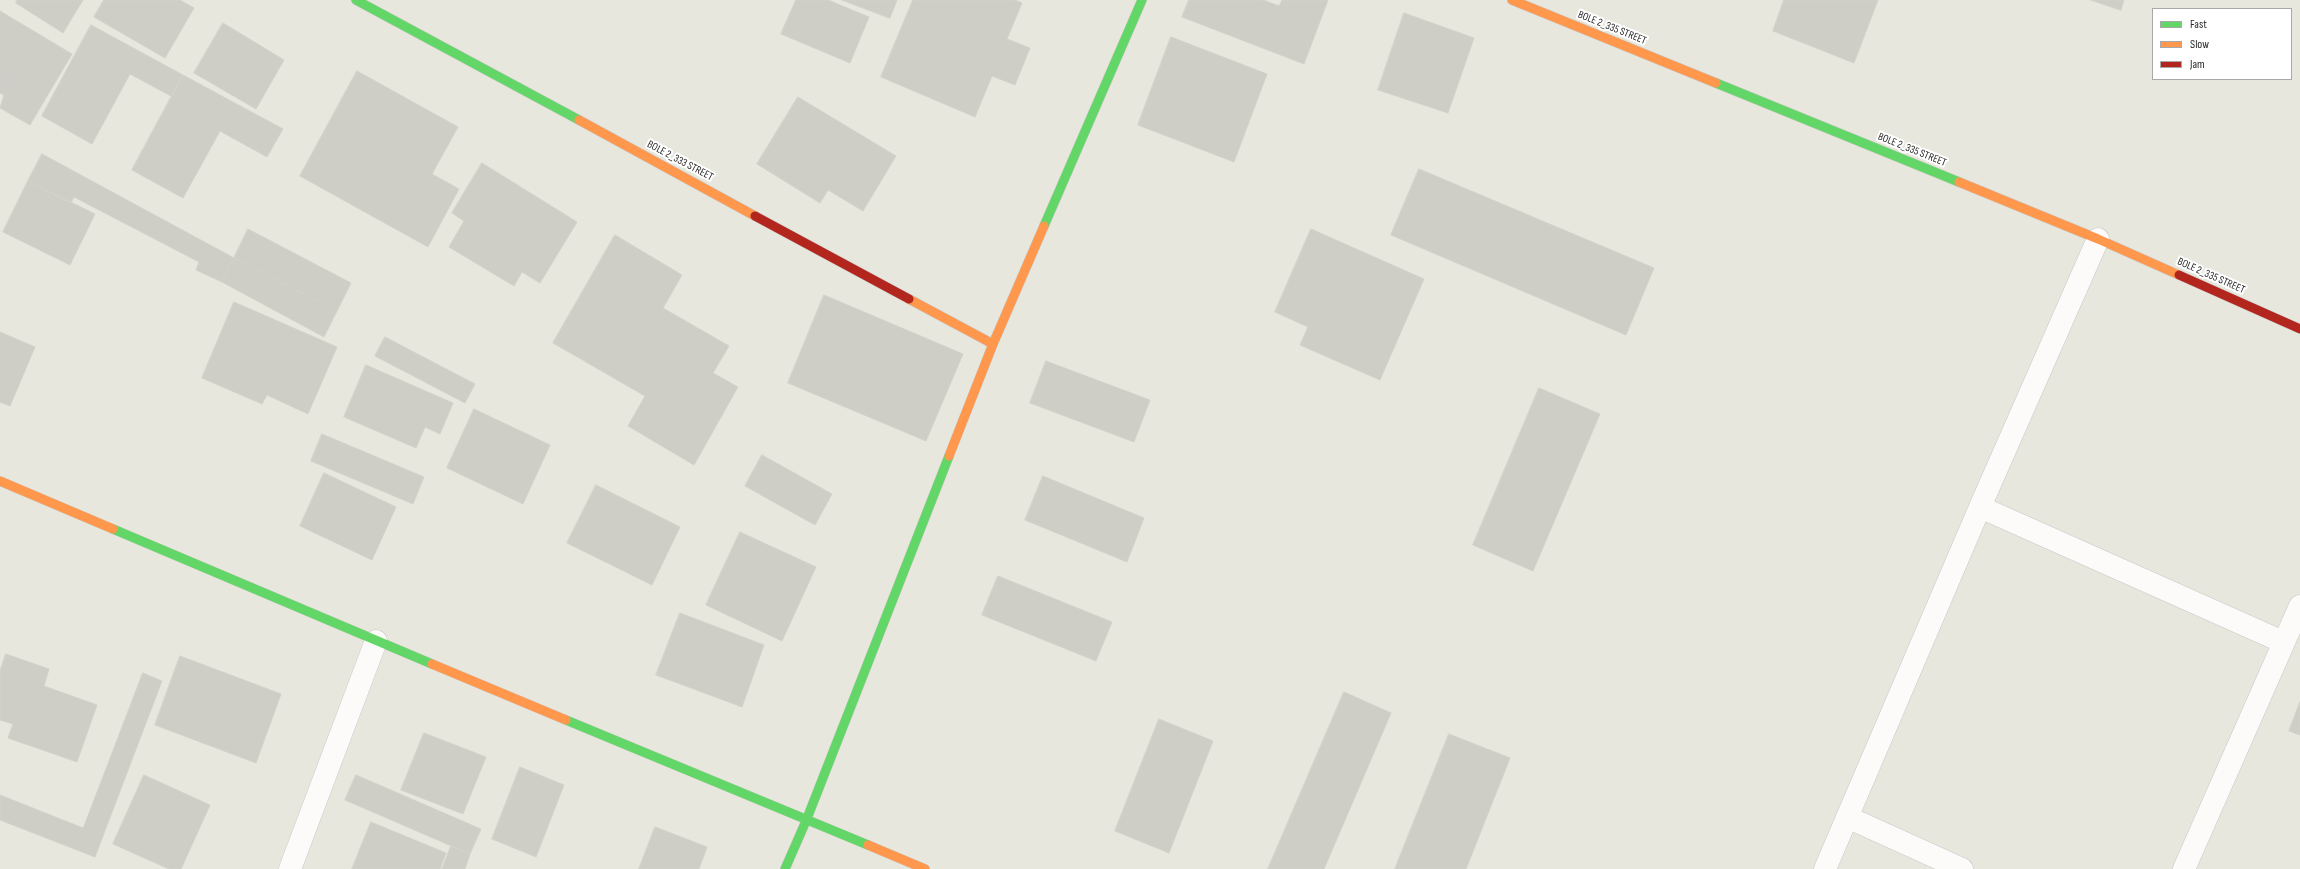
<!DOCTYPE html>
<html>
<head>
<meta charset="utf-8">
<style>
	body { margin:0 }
	#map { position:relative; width:2300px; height:869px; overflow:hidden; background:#e8e7dd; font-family:"Sofia Sans Condensed",sans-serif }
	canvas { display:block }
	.legend { position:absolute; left:2152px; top:8px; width:140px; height:72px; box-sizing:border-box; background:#fff; border:1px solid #a9a9a9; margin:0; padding:5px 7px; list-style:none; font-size:12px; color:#282828 }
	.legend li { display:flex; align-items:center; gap:8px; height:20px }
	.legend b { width:20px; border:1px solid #a9a9a9 }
</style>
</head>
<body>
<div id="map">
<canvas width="2300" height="869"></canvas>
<ul class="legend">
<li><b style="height:5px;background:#63d668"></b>Fast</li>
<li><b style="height:5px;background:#ff974d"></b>Slow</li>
<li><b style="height:5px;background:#b3261e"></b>Jam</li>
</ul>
</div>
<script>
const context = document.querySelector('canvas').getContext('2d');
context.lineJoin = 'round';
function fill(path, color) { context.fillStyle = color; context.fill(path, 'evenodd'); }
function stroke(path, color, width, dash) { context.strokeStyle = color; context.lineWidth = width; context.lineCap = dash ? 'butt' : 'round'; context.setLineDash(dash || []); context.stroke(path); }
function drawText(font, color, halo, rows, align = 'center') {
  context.font = font + ' "Sofia Sans Condensed",sans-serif'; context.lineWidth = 4; context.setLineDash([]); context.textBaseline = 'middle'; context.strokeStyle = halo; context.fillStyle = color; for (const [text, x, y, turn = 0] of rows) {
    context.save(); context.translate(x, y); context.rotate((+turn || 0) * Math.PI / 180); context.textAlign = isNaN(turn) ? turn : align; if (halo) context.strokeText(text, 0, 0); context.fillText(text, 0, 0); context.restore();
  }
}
const building = new Path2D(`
	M17 0H83L63 33 16 3Z
	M104 0H180L194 8 165 58 94 17Z
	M796 0H828L869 17 850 63 781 34Z
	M842 0H897L890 18Z
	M913 0H1015L1022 3 1007 39 1030 48 1015 85 992 76 975 117 881 77Z
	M1189 0H1263L1279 6 1282 0H1328L1304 64 1182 17Z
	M1784 0H1878L1854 63 1773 31Z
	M2091 0H2124L2121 10Z
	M0 11 72 54 30 125 0 108 4 95 0 93Z
	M1404 13 1474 38 1448 113 1378 90Z
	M223 23 284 60 256 109 194 73Z
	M91 25 183 75 171 96 130 74 92 144 42 116Z
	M1171 37 1267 74 1234 162 1138 125Z
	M357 71 458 127 432 174 459 189 428 247 300 176Z
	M183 75 283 129 267 157 220 131 183 198 132 170Z
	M798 97 896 156 863 211 828 190 820 203 757 164Z
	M42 154 234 258 222 282 196 270 199 262 74 197 71 203 28 181Z
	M482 163 577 222 540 283 522 272 514 286 449 247 464 221 452 213Z
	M1419 169 1654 268 1626 335 1391 235Z
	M28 181 95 214 70 265 3 232Z
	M248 229 351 283 337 311 234 258Z
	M1311 229 1424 279 1380 380 1300 345 1308 327 1275 312Z
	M615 235 682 275 663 308 729 346 713 373 738 387 694 465 628 426 645 396 553 343Z
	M234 258 337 311 324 337 222 282Z
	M824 295 963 354 926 441 788 383Z
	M234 302 337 347 308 414 267 395 262 404 202 378Z
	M0 332 35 347 10 406 0 402Z
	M385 337 475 384 465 403 375 356Z
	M1046 361 1150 400 1134 442 1030 403Z
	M366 365 453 403 440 434 425 427 416 448 344 417Z
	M1539 388 1600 414 1533 571 1473 545Z
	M474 409 550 445 523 504 447 468Z
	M322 434 424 477 413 504 311 461Z
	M762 455 832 494 815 525 745 486Z
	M324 473 396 507 372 560 300 526Z
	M1043 476 1144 518 1127 562 1025 520Z
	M596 485 680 527 652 585 567 543Z
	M740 532 816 567 782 641 706 605Z
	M998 576 1112 622 1096 661 982 615Z
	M680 613 764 645 742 707 656 675Z
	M6 654 49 669 44 686 97 705 77 762 8 738 13 724 0 720V671Z
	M180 656 281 694 256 763 155 725Z
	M143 673 162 681 95 857 0 820V795L83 828Z
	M1344 692 1391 713 1324 869H1268Z
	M2300 702V735L2289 731Z
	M1159 719 1213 741 1169 853 1115 831Z
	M424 733 486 757 463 814 401 790Z
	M1449 734 1510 758 1466 869H1395Z
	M520 767 564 785 536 857 492 839Z
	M144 775 210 805 181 869H169L113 844Z
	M356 775 481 829 470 854 345 800Z
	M371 822 446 853 440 869H352Z
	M655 827 707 847 699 869H639Z
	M451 846 470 854 465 869H442Z`);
const street = new Path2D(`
	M1980 507 2283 642
	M1847 817 1962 869
	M290 869 376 641
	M1825 869 1980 507 2098 239
	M2184 869 2300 606`);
const fast = new Path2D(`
	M356 0 579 120
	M1716 83 1959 182
	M1044 226 1142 0
	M113 529 432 664
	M566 720 868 845
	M785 869 806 821 949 456`);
const slow = new Path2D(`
	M1512 0 1716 83
	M579 120 755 216
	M1959 182 2098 239 2179 275
	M909 299 993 344
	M949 456 993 344 1044 226
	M0 481 113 529
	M432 664 566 720
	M868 845 925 869`);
const jam = new Path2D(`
	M755 216 909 299
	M2179 275 2300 329`);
const streetNames = [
	["BOLE 2_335 STREET",1612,28,22],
	["BOLE 2_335 STREET",1912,150,22],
	["BOLE 2_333 STREET",680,161,28],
	["BOLE 2_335 STREET",2211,276,24]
];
fill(building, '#cecdc6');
stroke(building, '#d3d2c9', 1);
stroke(street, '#c8c7c7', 23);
stroke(fast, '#c8c7c7', 10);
stroke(slow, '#c8c7c7', 10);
stroke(jam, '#c8c7c7', 10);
stroke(street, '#fcfbfa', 22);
stroke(fast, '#63d668', 9);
stroke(slow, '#ff974d', 9);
stroke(jam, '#b3261e', 9);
drawText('11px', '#282828', '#fff', streetNames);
</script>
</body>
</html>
